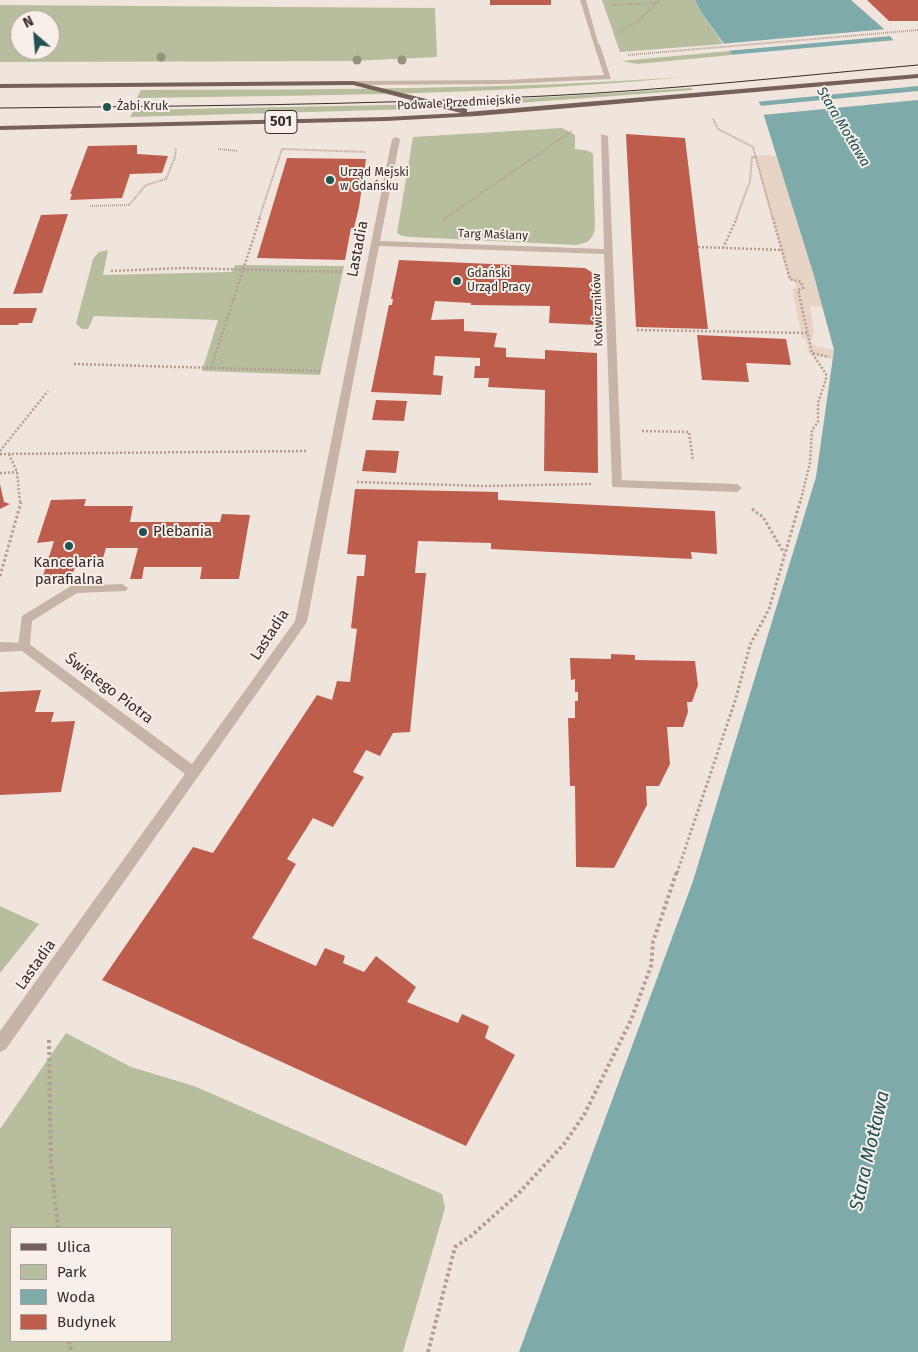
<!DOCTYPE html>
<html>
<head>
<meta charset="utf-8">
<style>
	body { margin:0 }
	#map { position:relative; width:918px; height:1352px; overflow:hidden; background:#f0e5dc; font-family:"Fira Sans",sans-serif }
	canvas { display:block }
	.legend { position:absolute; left:10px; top:1227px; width:162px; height:115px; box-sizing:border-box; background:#f8efe8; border:1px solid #aaa19b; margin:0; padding:6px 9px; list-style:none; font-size:15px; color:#352b28 }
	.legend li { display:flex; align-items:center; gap:10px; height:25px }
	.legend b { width:25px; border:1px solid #aaa19b }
	.north { position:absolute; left:10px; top:10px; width:50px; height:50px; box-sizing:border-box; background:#f8efe8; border:1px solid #aaa19b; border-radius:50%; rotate:333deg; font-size:14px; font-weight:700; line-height:20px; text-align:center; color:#352b28 }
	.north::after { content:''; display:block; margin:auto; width:18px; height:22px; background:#215352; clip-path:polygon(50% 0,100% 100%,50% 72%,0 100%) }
</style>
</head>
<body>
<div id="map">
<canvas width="918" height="1352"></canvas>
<ul class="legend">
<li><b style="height:6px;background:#76615a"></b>Ulica</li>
<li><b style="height:14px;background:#b6be9d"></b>Park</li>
<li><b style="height:14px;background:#7daba9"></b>Woda</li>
<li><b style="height:14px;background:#bd5e4d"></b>Budynek</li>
</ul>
<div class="north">N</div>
</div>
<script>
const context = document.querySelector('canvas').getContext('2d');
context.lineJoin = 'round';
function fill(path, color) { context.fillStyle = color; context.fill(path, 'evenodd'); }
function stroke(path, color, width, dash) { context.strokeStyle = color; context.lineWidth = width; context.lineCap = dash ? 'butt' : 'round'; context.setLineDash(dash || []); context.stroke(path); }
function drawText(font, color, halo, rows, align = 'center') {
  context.font = font + ' "Fira Sans",sans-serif'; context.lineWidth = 4; context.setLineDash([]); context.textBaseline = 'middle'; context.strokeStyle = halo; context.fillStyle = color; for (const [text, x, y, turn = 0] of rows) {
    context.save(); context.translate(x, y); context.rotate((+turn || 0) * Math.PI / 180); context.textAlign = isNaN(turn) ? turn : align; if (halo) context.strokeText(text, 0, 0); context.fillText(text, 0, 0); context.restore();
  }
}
const green = new Path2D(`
	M602 0H695L701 12 723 44 620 52Z
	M0 5 435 8 437 57 352 61 0 62ZM20 20H50V50H20Z
	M729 51 732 55 637 64 622 61Z
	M683 77C502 95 319 95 137 98L141 90C322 89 502 90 683 77Z
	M691 88 693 90 451 108 130 117 134 110 440 104Z
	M562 128 575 135V149L589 151 593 154 595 229C592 241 587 243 576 245L412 237 402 236 397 233 413 137Z
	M108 250 103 275 232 272 235 265 344 266 320 375 202 371 218 320 94 316 88 329H82L76 324 93 259 99 252Z
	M0 906 39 924 0 973Z
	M66 1033 131 1067 194 1086 442 1194 445 1208 403 1352H0V1129ZM11 1228H171V1341H11Z`);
const plaza = new Path2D(`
	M754 155 777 156 823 307 810 306 814 333 811 341 813 345 834 350 833 359 809 354 806 339 802 338 792 289 797 287 795 282 789 280Z`);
const water = new Path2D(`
	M695 0H851L884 29 918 69V1352H519L693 881 816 477 834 350 814 276 761 106 732 55 701 12Z`);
const pier = new Path2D(`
	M887 29 892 36 726 51 720 44Z
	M896 40 918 66V86L756 102 729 55Z
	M918 91V100L762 115 759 106Z`);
const building = new Path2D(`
	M490 0H551V5H490Z
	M867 0H918V21H889Z
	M626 134 685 138 708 329 636 327Z
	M137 145V154L168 156 162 173 130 174 122 198 70 200 72 194H70L88 146Z
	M287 158 366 159 359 207 354 228H351L345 260 257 258Z
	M68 214 42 293 13 294 41 215Z
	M399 260 585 268 596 275V325L549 323 550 306 471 305V303L435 301 431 320 464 319V331L497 333 494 347 506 348V357L545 359V350L597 353 598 473 544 471 545 390 488 387 489 378H474L475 366H480V358L435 356 433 375 443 376 441 395 371 392 389 305H392L393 299H391Z
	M0 308H37L32 323H19L18 325H0Z
	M697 335 786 339 791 365 746 363 749 382 702 380Z
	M376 400 407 401 404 421 372 420Z
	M366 450 399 451 396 473 362 471Z
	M0 484 4 502 10 504 0 509Z
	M355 489 498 492V500L715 511 717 554 691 552 692 559 491 549V543L418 541 415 573H426L410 732 393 733 380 756 366 750 353 772 364 777 333 827 313 818 287 859 296 864 252 938 316 966 325 948 345 956 343 963 364 972 376 956 416 987 407 1002 458 1023 462 1014 489 1026 485 1038 515 1055 466 1146 102 980 193 847 213 853 317 695 332 700 337 681 350 682 357 629 351 628 357 576H364L366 555 347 554Z
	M86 499 84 506H133L130 522H220L222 514 250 515 239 579H200L202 567H144L142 579H130L138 548H106L103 558H78L71 579H42L54 541 37 543 51 500Z
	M611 654 635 655V660L695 661 698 685 692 702H687L688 712 683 727H667L670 764 659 786H646L647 805 614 868 576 867 575 786H570L568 718H575V701H578V692H575V679L571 680 570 658 611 659Z
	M41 690 35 712H54L51 722 75 721 61 792 0 795V692Z`);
const pathFar3 = new Path2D(`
	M611 5 658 3
	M617 33 638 21 660 0
	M628 55 918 30
	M713 119 718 129 753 147 773 219
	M218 149 238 151
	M90 206 129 205 146 185 166 179 175 157 176 147
	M259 219 282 149 366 152
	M444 219 572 131
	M736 219 750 181 752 157H756`);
const pathFar2 = new Path2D(`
	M773 218 790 279 801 282 803 288 798 290 812 353 829 357
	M443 220 446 218
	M698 247 783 250
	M723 248 737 218
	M111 271 183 268 342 272
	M637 330 808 333
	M74 364 322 371
	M211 368 260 218
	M642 431 689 432 693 461
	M0 451 48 391
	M0 454 307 451
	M9 454 17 472 20 503
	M0 473 17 472
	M357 482 484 486 591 484
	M800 503 810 463 812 430 818 422V403L826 379V374L812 353`);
const pathFar1 = new Path2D(`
	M752 509 763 517 784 553
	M0 576 21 502
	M677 873 736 698 750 645 769 609 800 502`);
const path = new Path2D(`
	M49 1040 51 1165 58 1228
	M69 1341 71 1352
	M428 1352 455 1247 471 1236 517 1195 564 1144 584 1115 631 1020 651 966 653 942 677 871`);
const lane = new Path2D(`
	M597 43 600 45 611 79 504 84 353 85 349 83 353 81 504 80 604 75 594 45Z
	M617 480 737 484 742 488 737 492 613 487 612 484Z
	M122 584 128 588 126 591 77 593 32 621 30 646 28 649H20L18 646 22 616 71 586Z`);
const street = new Path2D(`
	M580 0H586L599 46 594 45Z
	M601 134 608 136 622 484 621 487H613L612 484 604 254 379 246 307 622 6 1049 0 1052V1031L185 774 22 651 0 652V642L28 643 192 764 295 621 392 139 396 137 400 139 380 241 604 249Z`);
const primary = new Path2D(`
	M918 74V78L477 116 386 121 0 130V126L386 117 461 113 353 85 0 88V84L353 81 467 109V112Z`);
const tram = new Path2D(`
	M0 108C182 106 364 105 545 96 670 90 794 76 918 65`);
const trees = [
	[161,57],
	[357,60],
	[402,60]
];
const markers = [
	[107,107,5,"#215352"],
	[330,180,5,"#215352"],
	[457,281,5,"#215352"],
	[143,532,5,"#215352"],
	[69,546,5,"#215352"]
];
const farStreetnames = [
	["Podwale Przedmiejskie",459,103,-3],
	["Targ Maślany",493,235,2],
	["Kotwiczników",598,310,-92]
];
const farPoinames = [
	["Żabi Kruk",117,107],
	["Urząd Mejski",340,173],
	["w Gdańsku",340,187],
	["Gdański",467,274],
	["Urząd Pracy",467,288]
];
const shields = [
	[281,122,32]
];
const shieldNames = [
	["501",281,122]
];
const farWaternames = [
	["Stara Motława",843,127,59]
];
const streetNames = [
	["Lastadia",358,249,-79],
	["Lastadia",270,635,-57],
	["Świętego Piotra",109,689,37],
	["Lastadia",36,965,-55]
];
const poiNames = [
	["Plebania",153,532],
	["Kancelaria",69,563,"center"],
	["parafialna",69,580,"center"]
];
const nearWaternames = [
	["Stara Motława",870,1151,-77]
];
fill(green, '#b6be9d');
fill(plaza, '#e7d4c4');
fill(water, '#7daba9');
fill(pier, '#f0e5dc');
fill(building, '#bd5e4d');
stroke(pathFar3, '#b39e93', 2, [1, 1]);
stroke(pathFar2, '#b39e93', 2.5, [2, 2]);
stroke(pathFar1, '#b39e93', 3, [2.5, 2.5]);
stroke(path, '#b39e93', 4, [3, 3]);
fill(lane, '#c7b4a9');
fill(street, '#c7b4a9');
fill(primary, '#76615a');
stroke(tram, '#352b28', 1);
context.fillStyle = '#93947c';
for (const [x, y] of trees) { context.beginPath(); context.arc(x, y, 4.5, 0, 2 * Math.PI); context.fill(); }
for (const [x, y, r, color] of markers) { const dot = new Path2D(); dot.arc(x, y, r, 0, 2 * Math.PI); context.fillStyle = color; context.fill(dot); stroke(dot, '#f8efe8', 2); }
drawText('12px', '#352b28', '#f8efe8', farStreetnames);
drawText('12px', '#352b28', '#f8efe8', farPoinames, 'left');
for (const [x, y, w] of shields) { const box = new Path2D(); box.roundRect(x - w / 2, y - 11.5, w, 23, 4); context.fillStyle = '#f8efe8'; context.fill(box); stroke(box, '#352b28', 1); }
drawText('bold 14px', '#352b28', null, shieldNames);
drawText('italic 14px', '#215352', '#f8efe8', farWaternames);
drawText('15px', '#352b28', '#f8efe8', streetNames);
drawText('15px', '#352b28', '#f8efe8', poiNames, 'left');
drawText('italic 19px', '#215352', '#f8efe8', nearWaternames);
</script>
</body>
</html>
